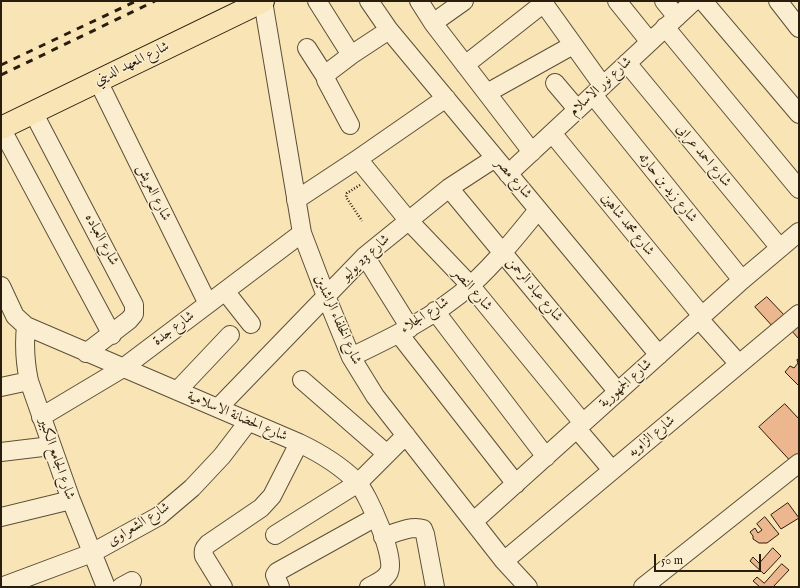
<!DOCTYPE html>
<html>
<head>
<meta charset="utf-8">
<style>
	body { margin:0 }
	#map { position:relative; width:800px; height:588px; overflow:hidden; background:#f9e4b5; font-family:"IM FELL English",serif }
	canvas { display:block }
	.frame { position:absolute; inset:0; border:2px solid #291d0d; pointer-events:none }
	.scale { position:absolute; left:654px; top:554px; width:107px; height:18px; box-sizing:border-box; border:2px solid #291d0d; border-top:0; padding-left:5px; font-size:12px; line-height:14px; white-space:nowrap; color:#291d0d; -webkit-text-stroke:3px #fbedcf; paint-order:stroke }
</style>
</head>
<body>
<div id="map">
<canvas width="800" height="588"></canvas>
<div class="frame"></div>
<div class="scale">50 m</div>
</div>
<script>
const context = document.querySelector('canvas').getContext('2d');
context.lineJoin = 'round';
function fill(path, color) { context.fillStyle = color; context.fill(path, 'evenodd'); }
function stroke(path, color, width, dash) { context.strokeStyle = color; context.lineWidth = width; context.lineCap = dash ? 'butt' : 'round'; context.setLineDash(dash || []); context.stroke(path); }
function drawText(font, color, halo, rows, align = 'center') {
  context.font = font + ' "IM FELL English",Amiri,serif'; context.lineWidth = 3; context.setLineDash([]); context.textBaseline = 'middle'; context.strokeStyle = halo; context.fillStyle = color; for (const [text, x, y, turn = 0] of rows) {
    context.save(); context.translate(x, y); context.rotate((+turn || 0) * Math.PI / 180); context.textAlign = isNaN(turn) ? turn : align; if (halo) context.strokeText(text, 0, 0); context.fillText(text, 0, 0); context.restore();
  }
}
const building = new Path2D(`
	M767 297 786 317 774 328 755 307Z
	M799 319V339L789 328Z
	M799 359V386L785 372 790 366 794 368 798 363 797 360Z
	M785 404 799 419V462L795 466 759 427Z
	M788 503 799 518 781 529 771 515Z
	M765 517 779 534 767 543H759L753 539V536L750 532 755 528 758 533 762 530 757 524Z
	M773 548 781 556 764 574 750 561 753 557 759 563Z
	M782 564 789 570 773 587H760L753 581 757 577 764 583Z`);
const path = new Path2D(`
	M360 185 347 193 346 197 362 221`);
const minor = new Path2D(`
	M263 1 302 233 326 296 351 357 375 396 504 561 528 587
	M317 1 351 55
	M369 1 389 30 659 355
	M419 1 433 23 532 152
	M542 1 603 86
	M617 1 650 42
	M664 1 677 17
	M703 1 799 114
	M778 1 799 28
	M433 23 464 1
	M665 27 799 189
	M307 48 325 76
	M627 63 780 248
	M465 65 544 3
	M98 81 208 304
	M555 83 577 109
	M487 93 573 45
	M593 95 742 280
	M33 112 134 305V314L129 320 86 353
	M350 125 326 80V74L351 55 389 30
	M1 128 112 335
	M552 133 702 316
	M358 159 408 220 470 285 583 423
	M508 174 694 1
	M449 188 618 392
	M296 200 358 159 446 98
	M365 256 410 328
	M1 286 15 316 26 326 299 443C320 453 340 465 357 482 368 494 396 557 389 572 385 580 376 583 369 587
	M225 291 251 324
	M435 311 546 457
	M699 319 739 364
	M26 326C24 345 25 362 29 381L71 500 106 587
	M399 334 516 484
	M351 357C393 337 436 316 471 285 496 262 517 236 538 210
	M302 380 387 454
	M1 387 29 381
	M177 391 230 335
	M218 408 365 256 449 188 495 158
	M41 417 123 368 302 233
	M577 429 612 470
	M1 452 51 446
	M1 517 71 500
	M474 521 742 280 799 232
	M275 535 358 483 406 435
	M383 537C395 533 411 525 423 529L425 534 435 587
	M504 561 799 314
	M1 587 92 553 159 516 192 488 222 456 248 422
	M121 587 132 581
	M223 587 204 556C203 550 204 548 208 544L261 508 272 496 299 443
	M280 587 275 575 277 572 376 517
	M643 587 799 463`);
const major = new Path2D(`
	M1 128 263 1`);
const rail = new Path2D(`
	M1 65 136 1
	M1 75 155 1`);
const streetNames = [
	["شارع المعهد الديني",132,64,-26],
	["شارع نور الاسلام",601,87,-43],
	["شارع احمد عرابى",703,156,50],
	["شارع مصر",513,179,50],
	["شارع زيد بن حارثه",667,188,51],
	["شارع العريش",153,193,64],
	["شارع محمد شاهين",627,225,51],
	["شارع العباده",101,240,62],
	["شارع 23 يوليو",366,258,-43],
	["شارع النصر",472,290,49],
	["شارع عباد الرحمن",534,290,50],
	["شارع الجلاء",425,316,-33],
	["شارع الخلفاء الراشدين",337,320,66],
	["شارع جدة",174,329,-37],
	["شارع الجمهورية",626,384,-42],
	["شارع الحضانة الاسلامية",237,417,23],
	["شارع الزاويه",652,437,-40],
	["شارع الجامع الكبير",56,459,71],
	["شارع الشعراوى",139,525,-32]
];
fill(building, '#ecb68f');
stroke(building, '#291d0d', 1);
stroke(minor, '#5d4f37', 20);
stroke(major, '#291d0d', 24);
stroke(path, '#291d0d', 2.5, [1, 2]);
stroke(minor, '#fbedcf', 18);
stroke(major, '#f9e4b5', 22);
stroke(rail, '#291d0d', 3, [7, 7]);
drawText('14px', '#291d0d', '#fbedcf', streetNames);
</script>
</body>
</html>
